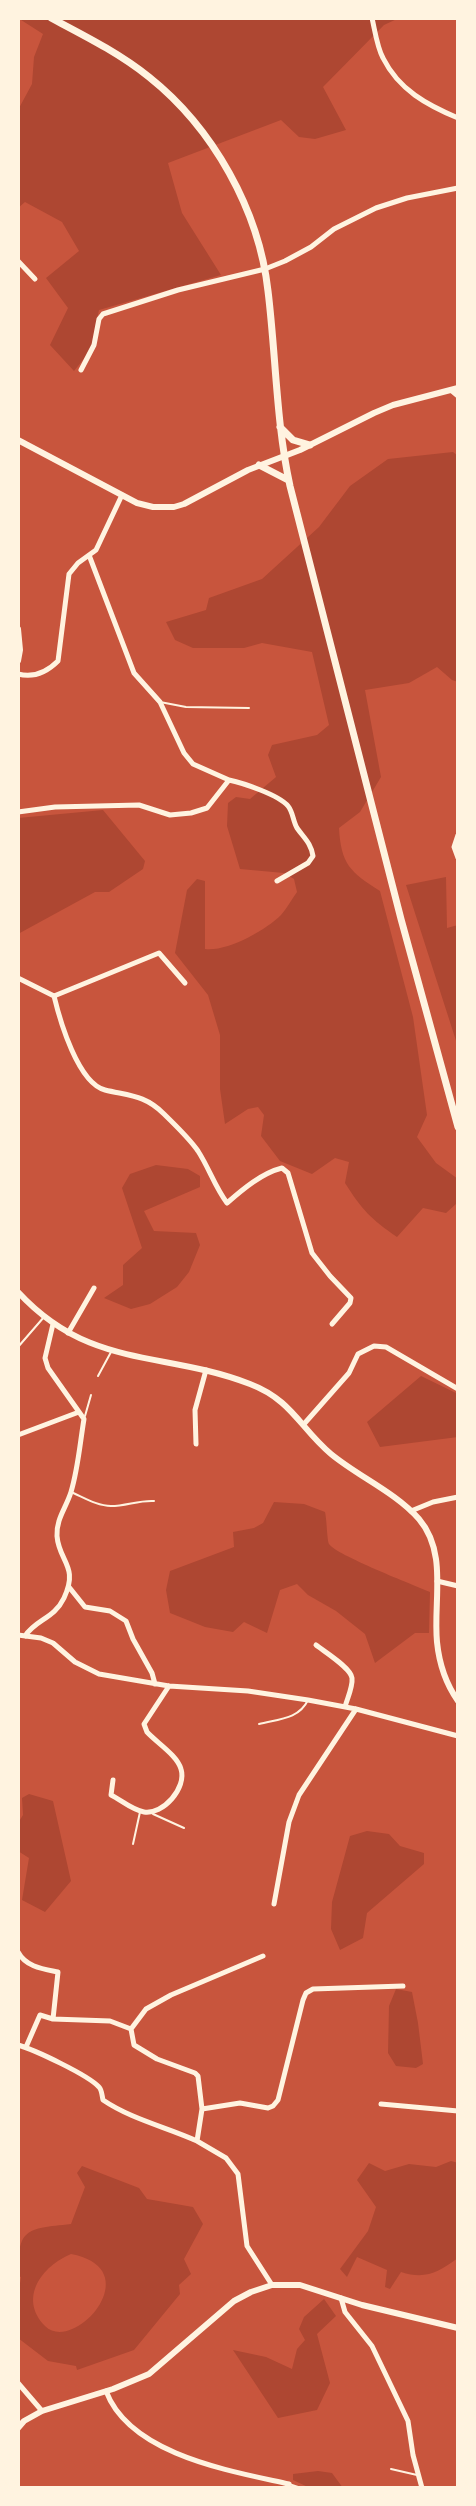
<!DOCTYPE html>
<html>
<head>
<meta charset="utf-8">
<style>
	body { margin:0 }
	#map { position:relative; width:476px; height:2506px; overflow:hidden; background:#c8553d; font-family:Spectral,serif }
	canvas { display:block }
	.frame { position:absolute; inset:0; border:20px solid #fff3e0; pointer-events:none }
</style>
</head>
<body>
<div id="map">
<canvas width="476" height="2506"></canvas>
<div class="frame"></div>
</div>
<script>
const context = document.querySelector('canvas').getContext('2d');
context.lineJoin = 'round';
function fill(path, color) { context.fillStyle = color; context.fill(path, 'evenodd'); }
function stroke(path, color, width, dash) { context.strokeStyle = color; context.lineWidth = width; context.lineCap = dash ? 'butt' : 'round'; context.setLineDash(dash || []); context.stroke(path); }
const green = new Path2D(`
	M18 18H399L384 25 323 87 346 130 315 139 299 137 281 120 168 163 182 213 221 275 99 310 90 351 74 371 50 345 68 308 46 278 79 251 62 222 25 202 18 208V110L32 84 34 57 43 34Z
	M453 452 458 456V682L452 680 437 667 409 683 365 690 381 777 360 812 339 828C341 864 350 872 380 891L413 1017 427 1115 417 1137 436 1163 458 1179 456 1204 446 1213 423 1208 397 1237C371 1219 362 1210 345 1183L349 1162 335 1158 312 1174 280 1161 261 1136 264 1115 258 1107 248 1109 225 1124 220 1089V1035L208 995 175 953 187 890 197 879 205 881V949C227 952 266 930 281 915 287 908 292 899 297 892L294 879 284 873 240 869 227 826 228 803 236 797 250 799 276 777 268 755 272 745 317 735 329 725 312 652 262 643 244 648H193L175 640 166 622 206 610 209 598 262 579 319 527 350 486 388 459Z
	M103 810 145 861 143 869 109 892H95L18 934V818Z
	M446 877 447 928 458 925V1047L406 885Z
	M156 1165 188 1169 200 1176V1187L144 1211 154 1231 196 1233 200 1245 189 1272 177 1287 150 1304 131 1309 104 1298 123 1285V1265L142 1248 122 1188 130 1174Z
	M421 1376 458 1394 456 1416 458 1437 380 1447 367 1422Z
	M274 1502 304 1504 325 1512C327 1521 327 1540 329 1544 336 1555 414 1585 430 1592L429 1633H415L375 1663 365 1634 336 1611 308 1595 297 1584 280 1590 267 1633 244 1622 233 1632 205 1627 170 1613 166 1590 170 1571 234 1547 233 1532 254 1528 263 1523Z
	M29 1794 53 1801 71 1881 45 1912 22 1900 29 1858 18 1851V1823L23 1815 22 1798Z
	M367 1831 389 1834 400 1846 424 1853V1864L367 1913 363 1938 340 1950 331 1929 332 1902 350 1836Z
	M396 1989 412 1992 418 2023 423 2064 416 2068 396 2066 388 2053 389 2006Z
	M451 2161 458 2163V2258C438 2272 426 2280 401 2272L390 2289 385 2287 387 2270 357 2257 347 2277 340 2269 368 2231 376 2207 357 2180 369 2163 385 2171 409 2164 436 2167Z
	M82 2166 139 2188 147 2199 193 2207 203 2224 184 2259 191 2274 179 2285 180 2294 134 2350 77 2370 76 2366 48 2361 18 2338V2296L21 2277 18 2276C18 2228 25 2229 71 2224L85 2187 77 2173ZM71 2254C150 2269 74 2355 45 2326 18 2298 42 2266 71 2254Z
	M324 2299 336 2316 317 2334 330 2383 317 2410 278 2418 233 2350 266 2357 292 2369 297 2349 305 2340 299 2329 304 2317Z
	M318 2471 332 2473 343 2488H310L293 2480V2474Z`);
const service = new Path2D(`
	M160 702 186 707 249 708
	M18 1347 44 1317
	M98 1376 111 1352
	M85 1416 91 1395
	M71 1492C83 1497 97 1506 111 1506 126 1506 139 1500 154 1501
	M259 1724C279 1719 299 1719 308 1700
	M153 1814 184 1828
	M133 1844 140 1812
	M391 2469 417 2475
	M289 2484 301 2488`);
const minor = new Path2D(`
	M372 18C375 31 377 47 383 58 399 90 427 105 458 118
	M18 261 35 279
	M81 370 94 345 99 319 103 314 178 290 265 269 285 261 311 247 334 229 376 208 407 198 458 188
	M452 391 458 396
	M89 555 134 673 160 702 184 753 193 764 229 780
	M18 674C33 678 47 672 58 661L69 574 78 563 96 550 122 495
	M18 812 55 807 139 805 170 815 191 813 207 808 229 780C243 783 279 795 288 806 293 812 293 821 297 828 304 838 311 843 313 856L308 863 277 881
	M458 835 454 847 458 858
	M18 978 54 996C60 1021 78 1083 105 1090 130 1096 145 1095 164 1114 175 1125 189 1138 198 1151 209 1168 215 1187 227 1203 243 1189 262 1173 282 1168L288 1173 312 1253 330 1276 351 1298 350 1303 332 1324
	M54 996 159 953 185 983
	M68 1333 94 1288
	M304 1424 349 1373 358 1354 374 1346 386 1347 458 1389
	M18 1435 79 1412
	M196 1444 195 1410 206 1370
	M411 1511 433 1502 458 1497
	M437 1581 458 1586
	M69 1587 85 1607 110 1611 126 1621 133 1639 152 1673 155 1684
	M18 1635 41 1638 53 1643 75 1662 99 1674 169 1686 248 1691 308 1700 356 1709 458 1736
	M25 1636C36 1619 54 1619 64 1598 79 1566 59 1562 57 1536 56 1519 66 1508 71 1492 78 1469 80 1443 84 1419L48 1368 45 1358 53 1324
	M316 1645C325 1652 351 1668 352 1678 353 1687 347 1699 345 1707
	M113 1780 111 1795C121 1800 132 1810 144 1812 163 1815 187 1788 181 1769 177 1755 157 1743 147 1732L144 1724 169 1686
	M274 1904 289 1822 299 1795 356 1709
	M18 1952C26 1967 43 1969 58 1972L53 2019 40 2015 26 2047
	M263 1956 171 1995 146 2009 131 2029 134 2045 157 2059 195 2073 198 2076 202 2109 197 2141 226 2158 238 2174 247 2246 272 2285
	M53 2019 110 2021 131 2029
	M18 2045C35 2050 88 2075 99 2087 102 2090 102 2096 103 2100 131 2119 166 2127 197 2141
	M381 2104 458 2111
	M202 2109 240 2103 268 2108 273 2106 278 2100 303 2000 306 1993 313 1989 403 1986
	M341 2298 345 2312 372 2346 408 2421 413 2455 422 2488
	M18 2383 42 2411
	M106 2391C130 2455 231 2471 289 2484`);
const tertiary = new Path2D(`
	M18 440 137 503 153 507H174L184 504 248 470 300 450 374 413 393 405 458 388
	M18 629 20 650 18 661
	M18 1292C90 1370 162 1350 250 1384 292 1400 300 1428 331 1454 359 1477 395 1492 419 1519 448 1553 433 1601 437 1642 439 1662 446 1684 458 1701
	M18 2428 24 2421 42 2411 113 2389 149 2374 234 2301 251 2292 272 2285H300L362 2305 458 2328`);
const secondary = new Path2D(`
	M51 18C85 36 119 53 149 77 213 128 259 210 268 291 276 356 276 422 290 486L401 919 458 1127
	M280 427 293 440 310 445
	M259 465 288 480`);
fill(green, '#ae4732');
stroke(service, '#fff3e0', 2);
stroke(minor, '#fff3e0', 5);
stroke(tertiary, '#fff3e0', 6);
stroke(secondary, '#fff3e0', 7);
</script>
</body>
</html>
